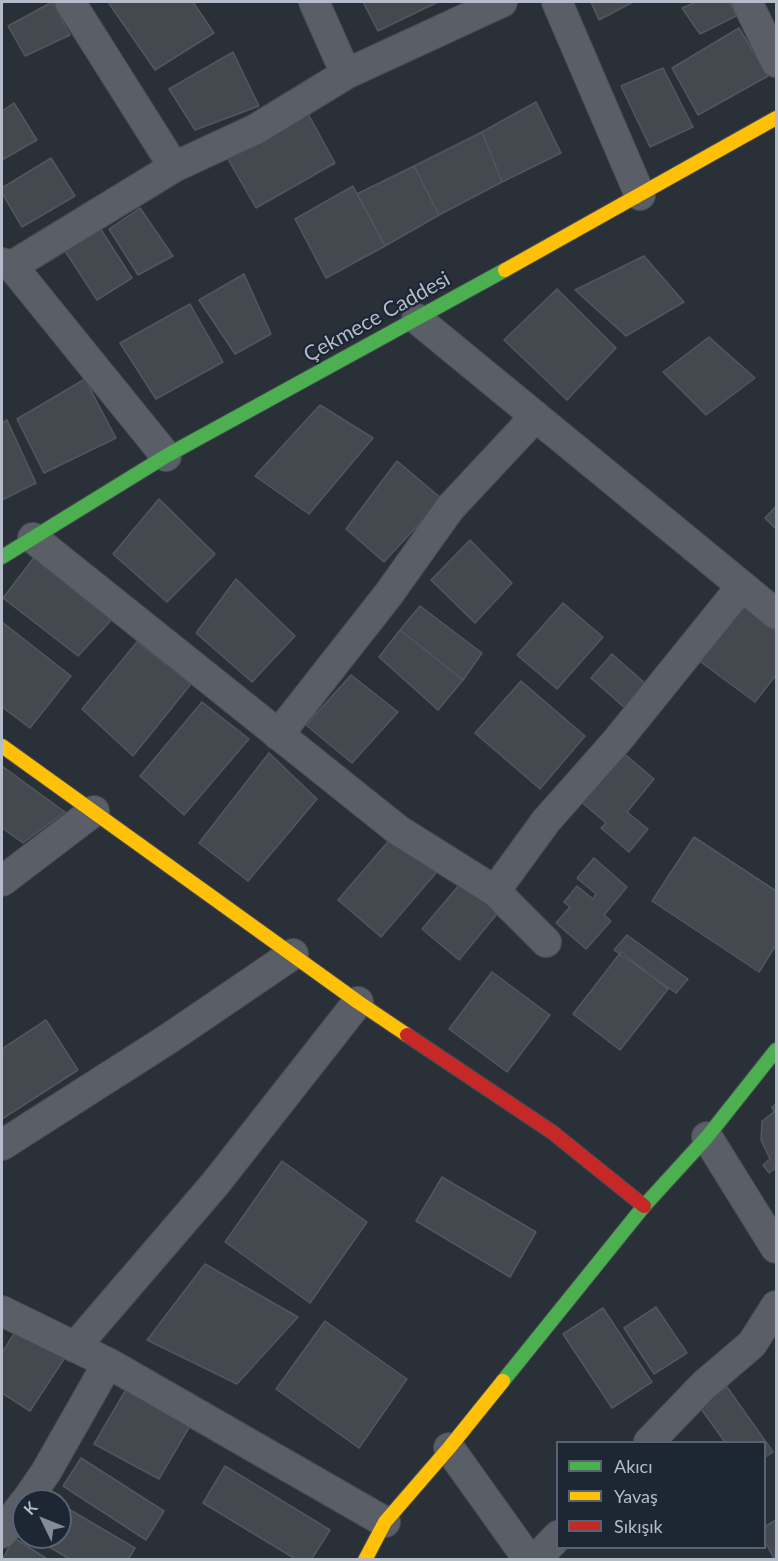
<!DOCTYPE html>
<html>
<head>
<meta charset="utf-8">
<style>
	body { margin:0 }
	#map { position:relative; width:778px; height:1561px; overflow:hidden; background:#2a3038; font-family:Lato,sans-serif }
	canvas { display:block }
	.frame { position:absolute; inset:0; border:3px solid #b4bcc9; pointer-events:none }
	.legend { position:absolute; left:556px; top:1441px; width:210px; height:108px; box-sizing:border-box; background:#1d2633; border:2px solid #59626f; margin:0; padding:8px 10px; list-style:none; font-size:18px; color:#b4bcc9 }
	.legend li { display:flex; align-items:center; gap:12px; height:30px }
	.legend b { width:30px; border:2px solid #59626f }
	.north { position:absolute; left:12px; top:1489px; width:60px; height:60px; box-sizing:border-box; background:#1d2633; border:2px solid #59626f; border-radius:50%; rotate:313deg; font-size:16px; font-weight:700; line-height:24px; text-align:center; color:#b4bcc9 }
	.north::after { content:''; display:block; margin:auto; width:21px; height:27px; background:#848b96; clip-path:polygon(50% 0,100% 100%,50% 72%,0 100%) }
</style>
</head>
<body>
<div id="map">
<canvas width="778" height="1561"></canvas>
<div class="frame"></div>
<ul class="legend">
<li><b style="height:8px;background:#4caf50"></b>Akıcı</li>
<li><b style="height:8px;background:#ffc107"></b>Yavaş</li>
<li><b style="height:8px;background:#c62828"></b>Sıkışık</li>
</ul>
<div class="north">K</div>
</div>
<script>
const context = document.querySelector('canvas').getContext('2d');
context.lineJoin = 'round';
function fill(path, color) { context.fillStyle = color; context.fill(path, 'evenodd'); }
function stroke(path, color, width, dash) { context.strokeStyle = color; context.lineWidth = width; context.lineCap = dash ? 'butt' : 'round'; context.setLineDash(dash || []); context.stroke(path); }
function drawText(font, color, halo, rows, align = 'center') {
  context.font = font + ' Lato,sans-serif'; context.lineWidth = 4.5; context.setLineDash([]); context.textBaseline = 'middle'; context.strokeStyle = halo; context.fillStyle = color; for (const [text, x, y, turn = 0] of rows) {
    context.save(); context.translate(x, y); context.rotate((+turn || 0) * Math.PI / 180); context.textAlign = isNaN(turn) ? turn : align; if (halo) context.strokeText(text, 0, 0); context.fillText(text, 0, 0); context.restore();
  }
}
const building = new Path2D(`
	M52 2 70 35 25 56 8 26Z
	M108 2H193L214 33 155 70Z
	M363 2H438L378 31Z
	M591 2H633L599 20Z
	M696 2H730L736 16 700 34 682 8Z
	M739 28 768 76 698 115 672 68Z
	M233 52 259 106 195 130 169 89Z
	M663 68 693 127 650 147 621 86Z
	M536 102 561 153 502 182 482 132Z
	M14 103 37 140 2 160V111Z
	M306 110 335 163 256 208 225 154Z
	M482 132 502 182 439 215 414 166Z
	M51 158 75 196 22 227 2 193V188Z
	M414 166 439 215 385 246 357 194Z
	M353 186 385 246 326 278 295 219Z
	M140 208 173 256 138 275 109 229Z
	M100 228 132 278 97 300 65 251Z
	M644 256 684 302 626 336 575 290Z
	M244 274 271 334 235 354 199 300Z
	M557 289 616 348 567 400 504 340Z
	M190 304 223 362 156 399 120 343Z
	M709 337 755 378 706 415 663 372Z
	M85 379 116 438 44 473 17 419Z
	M320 405 373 438 309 514 255 476Z
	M7 420 36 483 2 500V423Z
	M397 461 442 499 384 562 346 529Z
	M159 499 215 554 167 602 113 554Z
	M776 506V529L765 518Z
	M470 540 512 583 475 623 431 580Z
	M36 555 116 615 78 656 3 598Z
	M236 579 295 636 252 682 196 633Z
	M736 602 776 631V675L755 702 694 657Z
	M563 603 603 637 557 689 517 655Z
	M420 606 482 653 463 680 400 630Z
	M2 622 71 676 30 728 2 707Z
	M400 630 463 680 438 710 379 657Z
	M137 642 191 684 133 756 82 709Z
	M612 654 647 685 626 709 591 678Z
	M351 675 398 712 352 763 306 725Z
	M521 681 585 736 540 789 475 733Z
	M202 702 249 739 184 815 140 776Z
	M621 751 654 779 627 812 648 829 629 852 601 828 606 823 579 800Z
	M269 753 317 799 248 881 199 843Z
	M2 766 65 812 23 843 2 828Z
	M398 830 441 867 381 937 338 900Z
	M694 837 776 891V945L759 972 652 901Z
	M594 858 627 887 604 915 611 921 586 949 556 923 570 907 564 902 577 886 593 899 596 894 577 878Z
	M465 878 502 908 459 960 422 929Z
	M627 935 688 979 676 993 614 950Z
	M621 952 668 989 620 1050 573 1014Z
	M492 972 550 1015 507 1072 449 1029Z
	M46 1020 78 1070 2 1119V1049Z
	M776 1104V1168L769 1173 763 1165 770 1159 761 1140 762 1121 774 1112 772 1107Z
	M282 1161 367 1222 310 1303 225 1242Z
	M442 1177 536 1232 510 1277 416 1221Z
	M205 1264 298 1317 237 1384 147 1340Z
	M656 1307 687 1353 654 1374 624 1328Z
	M603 1308 652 1382 612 1408 563 1334Z
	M325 1321 407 1379 359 1448 276 1389Z
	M20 1324 68 1353 30 1411 2 1393V1353Z
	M128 1386 194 1419 159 1479 94 1444Z
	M727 1387 773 1452 764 1458V1442H725L699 1406Z
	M81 1458 164 1511 146 1540 63 1486Z
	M225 1466 330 1530 311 1560H297L203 1503Z
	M60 1504 135 1548 128 1560H71L33 1537H60Z
	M776 1520V1560H775L764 1540V1527Z
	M14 1538 49 1560H2Z`);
const street = new Path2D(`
	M70 2 174 167
	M314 2 346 74
	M557 2 640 195
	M747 2 776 62
	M2 263 12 266 166 456
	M12 266 174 167 256 129 346 74 502 2
	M417 319 776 614
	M33 538 398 830 495 891 546 942
	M278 735 388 595 450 508 535 417
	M2 881 94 811
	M495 891 546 821 616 742 742 586
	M707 1137 776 1248
	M2 1145 168 1039 293 954
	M2 1311 108 1363 385 1522
	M75 1347 215 1184 358 1002
	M649 1442 704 1385 752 1344 776 1306
	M449 1448 529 1560
	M26 1501 46 1472 108 1363
	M2 1533 24 1503
	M535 1560 558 1536`);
const fast = new Path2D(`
	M2 557 166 456 505 270
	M503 1381 644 1206 707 1137 776 1050`);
const slow = new Path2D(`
	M505 270 776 118
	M2 746 358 1002 407 1035
	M365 1560 385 1522 449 1448 503 1381`);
const jam = new Path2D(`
	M407 1035 552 1132 644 1206`);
const streetNames = [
	["Çekmece Caddesi",377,317,-29]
];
fill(building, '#444950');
stroke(building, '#52575f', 1.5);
stroke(street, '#484c53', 32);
stroke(fast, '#484c53', 16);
stroke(slow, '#484c53', 16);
stroke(jam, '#484c53', 16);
stroke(street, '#5a5e66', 30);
stroke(fast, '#4caf50', 14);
stroke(slow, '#ffc107', 14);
stroke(jam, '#c62828', 14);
drawText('21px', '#b4bcc9', '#1d2633', streetNames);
</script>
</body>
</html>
